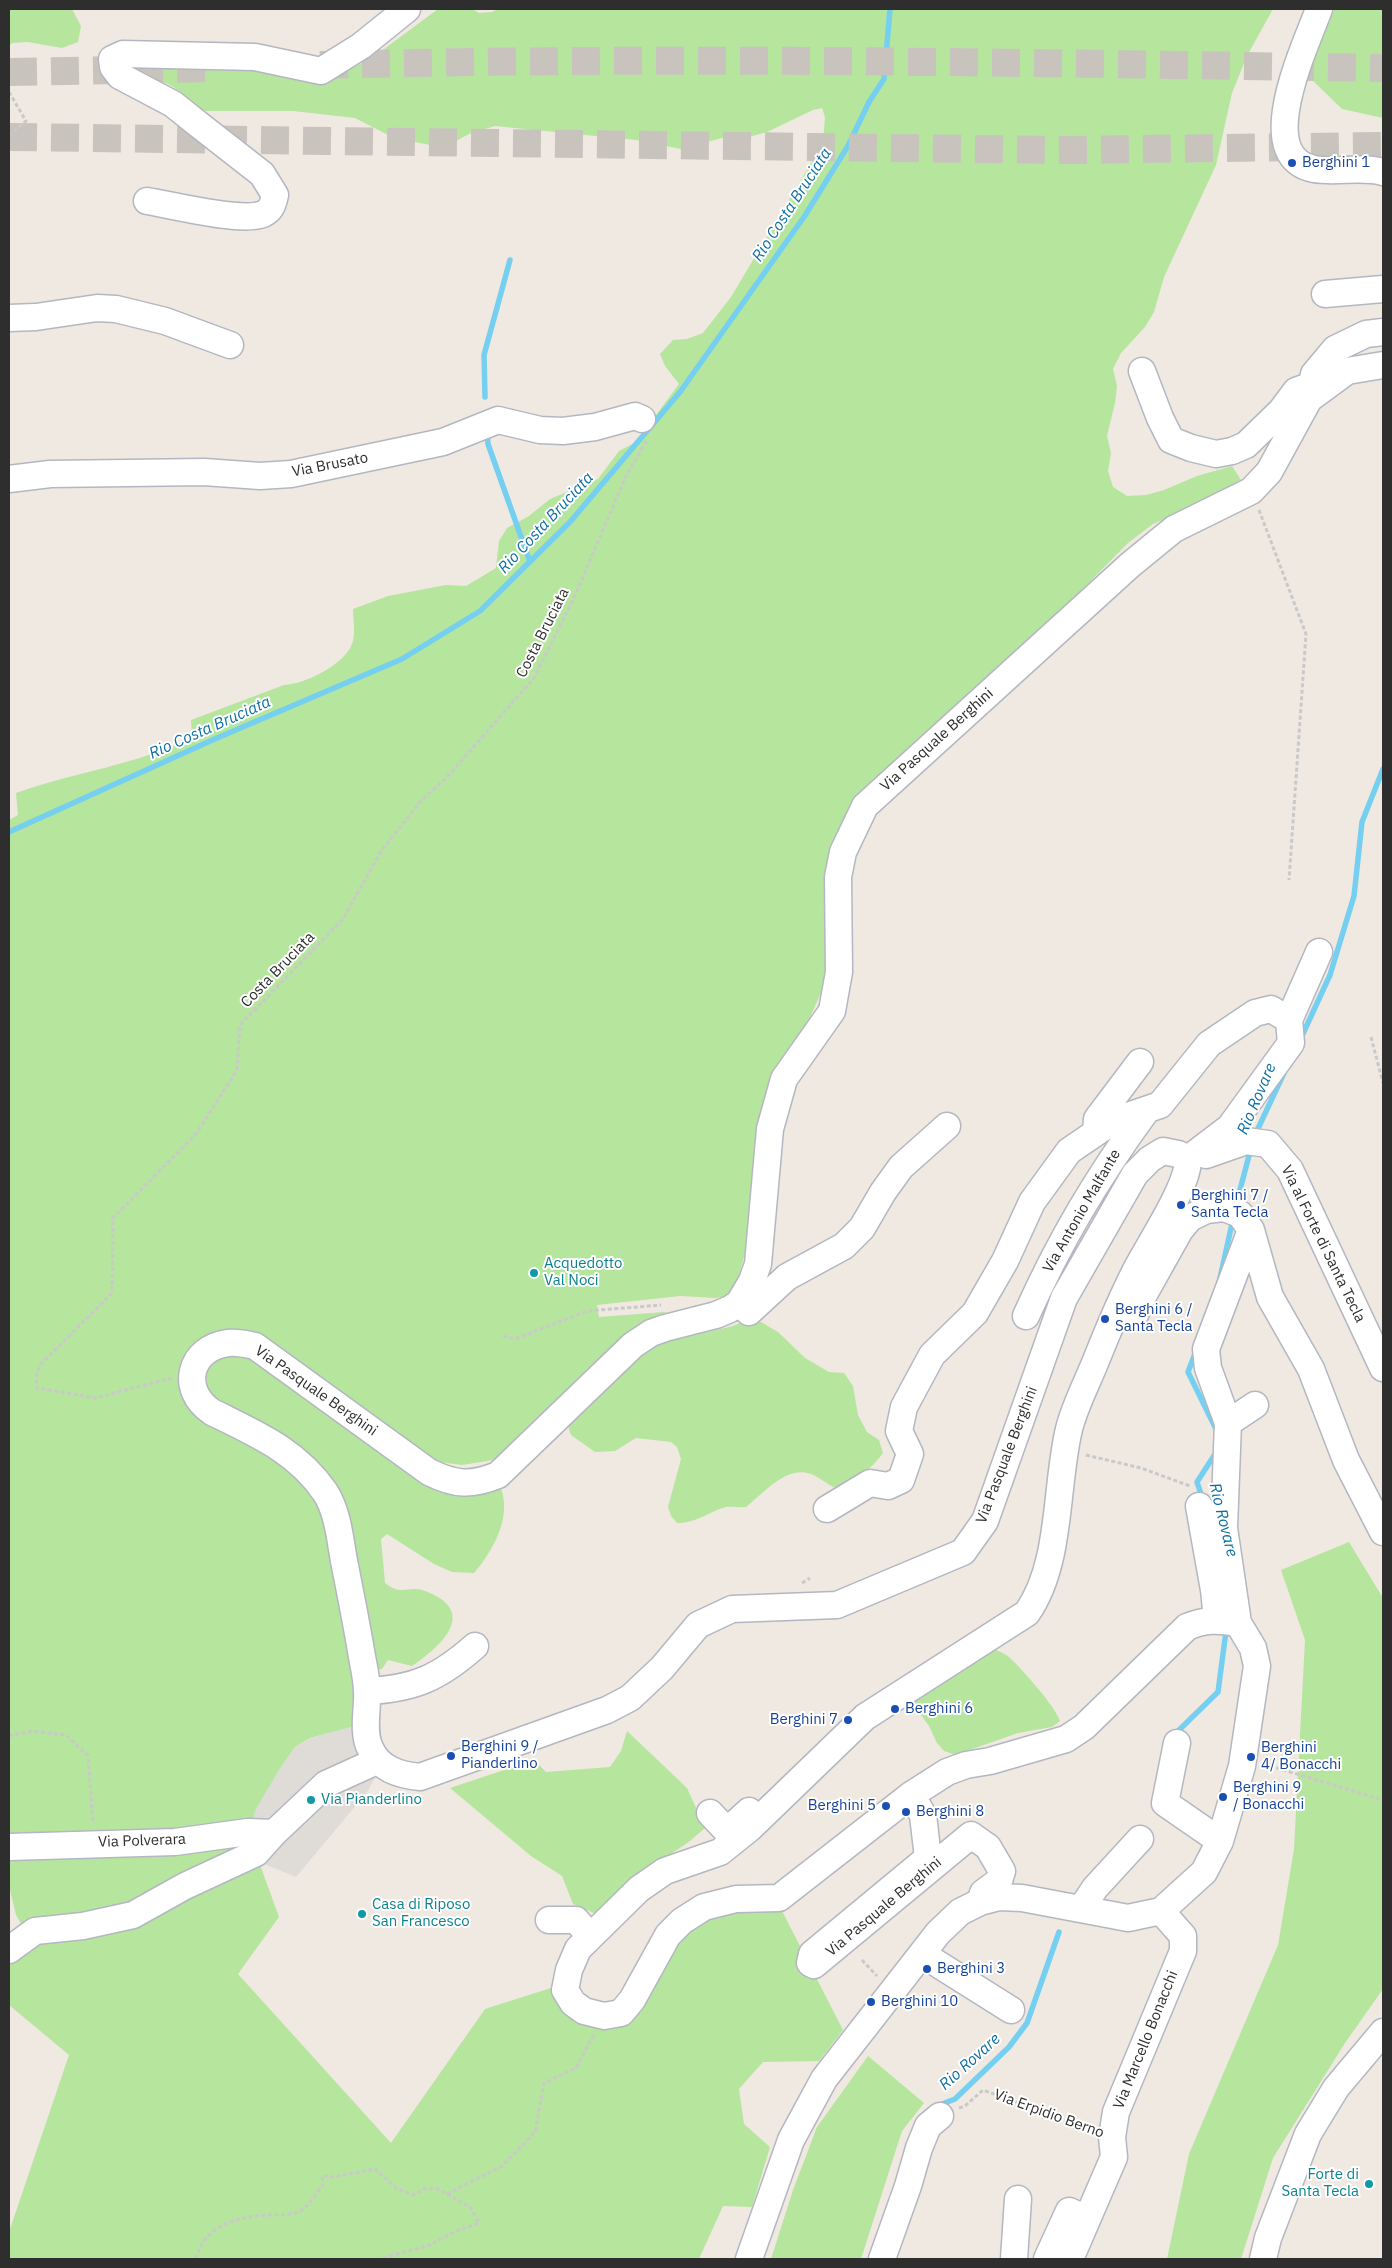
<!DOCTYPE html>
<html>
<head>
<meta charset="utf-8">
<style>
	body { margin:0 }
	#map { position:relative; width:1392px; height:2268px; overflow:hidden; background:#efe9e1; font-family:"IBM Plex Sans",sans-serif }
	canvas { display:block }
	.frame { position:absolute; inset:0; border:10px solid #2e2e2e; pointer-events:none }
</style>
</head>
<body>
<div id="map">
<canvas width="1392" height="2268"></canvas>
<div class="frame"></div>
</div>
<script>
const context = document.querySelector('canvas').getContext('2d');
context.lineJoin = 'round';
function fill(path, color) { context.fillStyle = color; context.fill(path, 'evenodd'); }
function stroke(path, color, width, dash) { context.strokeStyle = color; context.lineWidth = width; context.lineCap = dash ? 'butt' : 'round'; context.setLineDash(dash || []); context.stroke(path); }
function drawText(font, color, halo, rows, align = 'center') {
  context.font = font + ' "IBM Plex Sans",sans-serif'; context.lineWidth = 4; context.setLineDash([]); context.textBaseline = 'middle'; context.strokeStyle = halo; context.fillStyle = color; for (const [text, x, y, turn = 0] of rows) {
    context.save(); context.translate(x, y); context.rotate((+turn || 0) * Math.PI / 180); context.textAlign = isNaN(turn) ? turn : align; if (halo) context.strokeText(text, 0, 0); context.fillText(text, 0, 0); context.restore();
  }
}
const green = new Path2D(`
	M9 9H72L81 26 78 42 62 48 28 42 12 43 9 46Z
	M438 9H472L479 13 492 12 498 9H1273L1247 56 1232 93 1216 165 1164 277 1154 312 1145 327 1121 353 1113 369 1117 386 1115 403 1107 436 1111 453 1108 471 1113 487 1127 496 1146 495 1164 490 1197 476 1232 466 1241 480 1199 504 1153 524 1128 543 1056 616 875 783 826 952 824 986 807 1024 784 1054 772 1077 746 1250 738 1278 727 1296 716 1298 680 1296 597 1305 599 1317 664 1312 678 1316 500 1459 462 1465 439 1462 408 1446 252 1337 184 1378 284 1455 329 1519 361 1678 356 1726 310 1738 295 1747 256 1809 259 1862 279 1917 238 1974 391 2143 485 2009 554 1987 632 2019 649 1998 674 1944 688 1927 737 1911 779 1905 843 2030 819 2061 763 2062 739 2089 744 2124 770 2147 752 2207 723 2206 699 2259H9V2232L69 2055 9 2005V1962L23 1927 16 1915 9 1886V820L18 815 16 793C74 772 138 765 192 737L191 720 284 685C305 684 344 665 352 644 356 635 353 619 353 609L388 596 446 585 466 586 496 568 499 541 507 528 529 516 550 499 598 479 619 451 636 442 679 384 665 366 660 354 673 340 687 339 703 333 731 297 823 143 825 117 822 108 813 110 767 132 749 137 722 138 681 149 636 140 495 126 471 133 448 145 439 147 392 137 355 118 293 111H205C190 106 183 91 170 85 156 78 148 78 134 67L145 62 265 67 316 79 344 72 372 58Z
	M1330 9H1383V118L1342 109 1306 74Z
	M744 1321 761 1322 778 1332 805 1358 829 1372 844 1373 853 1386 858 1415 867 1432 879 1440 883 1453C870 1471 855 1480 835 1488 827 1484 819 1477 811 1474 786 1465 763 1494 746 1507 739 1508 732 1506 726 1507 708 1512 697 1523 677 1523L671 1516 668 1507 681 1459 677 1447 671 1442 636 1438 615 1451 595 1452 571 1435 567 1423 652 1345 733 1326Z
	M243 1351 364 1434 500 1486C513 1516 493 1551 474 1573L452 1572 434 1564 387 1534 381 1539 385 1583C388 1585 392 1588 395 1589 403 1592 413 1587 422 1590 479 1609 445 1644 412 1666L388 1660 382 1669 377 1670 342 1511 205 1397 201 1368 214 1356Z
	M1349 1542 1383 1598V1989L1345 2043 1273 2158 1241 2259H1167L1189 2154 1278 1945 1294 1849 1305 1640 1281 1570Z
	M996 1650C1000 1652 1006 1654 1009 1657 1022 1669 1055 1706 1060 1721L1052 1727 1018 1733 955 1755 944 1751 937 1743 929 1726 918 1711 913 1697 982 1655Z
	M627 1731 687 1788 705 1828 690 1841 656 1864 598 1915 573 1904 562 1876 531 1856 450 1788 534 1760 546 1772 610 1767 621 1751Z
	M868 2056 924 2103 902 2131 861 2259H771L793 2190 817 2127Z`);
const plaza = new Path2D(`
	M356 1726 368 1765 375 1777 368 1791 296 1877 259 1862 248 1832 256 1809 280 1768 295 1747 310 1738Z`);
const stream = new Path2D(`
	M485 397 484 355 510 260
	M487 432 488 444 530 562
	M9 832 217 738 402 659 480 611 570 522 680 392 804 217 848 146 869 102 884 79 890 9
	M1301 1038 1330 975 1354 896 1362 822 1383 769
	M1255 1135 1284 1073
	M1236 1205 1251 1148
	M1220 1278 1233 1219
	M1196 1351 1188 1372 1218 1433
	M1203 1500 1197 1482 1217 1451
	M1177 1732 1218 1692 1226 1631
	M937 2106 955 2099 1009 2047 1027 2023 1059 1932`);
const highwayTunnel = new Path2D(`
	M320 65C674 56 1029 63 1383 68
	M9 72 217 68
	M9 137 1058 150 1383 146`);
const path = new Path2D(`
	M9 92 26 121 9 135
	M1259 510 1306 634 1289 880
	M1371 1037 1383 1083
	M503 1336 515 1339 587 1311 661 1305
	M172 1378 95 1398 37 1388 36 1377 40 1365 112 1293 113 1218 196 1134 237 1070 240 1025 343 919 381 851 421 801 447 777 534 678 574 598 626 476 647 440
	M1086 1455 1141 1468 1190 1486
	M802 1583 810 1578
	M9 1736 32 1731 66 1735 88 1756 93 1824
	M1264 1764 1383 1800
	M862 1960 877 1976
	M959 2108 965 2106 983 2090 1092 2130
	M447 2194 502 2166 535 2132 544 2083 576 2068 594 2034
	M196 2259C205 2225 234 2218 266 2215 279 2214 291 2217 303 2209 311 2203 317 2192 323 2185L322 2176 334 2177 375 2169 396 2188 414 2195 426 2188 438 2189 470 2207 479 2223 456 2231 430 2245 380 2259`);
const minor = new Path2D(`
	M1319 9C1307 43 1251 157 1314 169 1336 173 1362 166 1383 172
	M147 201C172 205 242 223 263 214 272 210 273 203 275 195L262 174 198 124 173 104 120 76 113 67 112 59 123 54 255 57 321 71 361 46 407 9
	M1325 294 1383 289
	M9 318 36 317 97 308 116 309 165 321 230 345
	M1142 371 1160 418 1171 440 1191 448 1216 454 1232 451 1246 445 1281 411 1296 391 1307 387
	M1309 399 1347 371 1383 365
	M9 479 50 474 204 472 260 476 291 474 443 442 498 420 540 430 563 431 595 427 635 416 642 419
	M1289 1020 1319 952
	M1096 1132 1097 1119 1140 1062
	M1206 1155 1246 1141 1268 1144 1290 1170 1383 1368
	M1188 1159 1178 1154 1163 1151 1150 1159 1135 1174 1064 1298 985 1521 963 1552 837 1605 732 1609 698 1625 662 1668 630 1698 607 1710 420 1777C399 1775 379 1769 370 1748 362 1732 368 1709 367 1692 367 1678 363 1664 361 1651 356 1621 350 1591 344 1561 340 1539 338 1512 325 1492 296 1450 256 1434 212 1412 179 1390 189 1348 228 1343 238 1342 246 1344 255 1346L429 1472C455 1485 471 1486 498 1475L633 1345 651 1333 665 1328 716 1315 730 1309 739 1303 752 1281 758 1264 770 1129 784 1079 832 1011 839 972 838 877 843 852 865 806 1130 565 1174 529 1251 491 1269 472 1309 399 1314 374 1335 349 1366 334 1383 332
	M739 1303 749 1312 787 1277 844 1246 862 1228 883 1192 901 1167 947 1126
	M1026 1316C1060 1240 1097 1178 1146 1111
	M1134 1317 1143 1296 1180 1230 1190 1218 1206 1210 1224 1208 1240 1214 1251 1230 1270 1297 1311 1369 1346 1460 1383 1532
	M1228 1423 1255 1405
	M1199 1506 1214 1590 1217 1619
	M827 1509 870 1483 888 1486 901 1480 910 1454 899 1431 904 1407 932 1355 975 1313 1005 1261 1032 1202 1069 1151 1113 1121 1160 1105 1209 1044 1255 1013 1271 1009 1289 1020 1291 1043 1230 1127 1188 1159
	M1238 1623 1224 1528 1228 1423 1208 1368 1206 1349 1251 1230
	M367 1691C415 1689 440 1677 475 1646
	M1177 1743 1165 1803 1220 1841
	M911 1795 923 1815 928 1858 812 1954 810 1963 814 1965 971 1835 988 1847 1002 1871 999 1881 983 1893 980 1902
	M710 1813 727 1831 749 1811
	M9 1847 175 1842 248 1832 274 1833
	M1081 1909 1095 1888 1140 1839
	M549 1920H576L590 1936
	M9 1950 35 1931 83 1926 133 1915 185 1886 256 1853 274 1833 326 1784 368 1765 376 1759
	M922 1954 1011 2010
	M749 2259 791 2140 824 2079 938 1933 960 1912 980 1902 999 1897 1022 1898 1128 1918 1161 1911 1204 1872 1220 1841 1242 1766 1257 1666 1253 1648 1238 1623C1218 1620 1205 1619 1187 1627L1084 1727 1066 1739 990 1761 966 1765 947 1772 911 1795 779 1898 736 1899 704 1907 682 1921 668 1935 632 2000 621 2013 604 2016 584 2011 573 2003 565 1990 569 1970 578 1949 639 1889 665 1871 720 1852 750 1828 865 1717 1027 1613C1062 1563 1055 1487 1069 1429 1075 1405 1088 1381 1097 1358 1109 1328 1122 1297 1137 1268 1150 1243 1189 1185 1188 1159
	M882 2259 908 2186 919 2148 928 2126 940 2116
	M1014 2259 1018 2199
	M1047 2259 1069 2211 1087 2219
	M1070 2259 1114 2157 1112 2137 1116 2112 1183 1951V1936L1161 1911
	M1263 2259 1268 2238 1308 2134 1336 2088 1383 2032`);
const markers = [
	[1292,163,5,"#1a4fb4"],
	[1181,1205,5,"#1a4fb4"],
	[534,1273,5,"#0f9aa8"],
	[1105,1319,5,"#1a4fb4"],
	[895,1709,5,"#1a4fb4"],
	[848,1720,5,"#1a4fb4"],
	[451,1756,5,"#1a4fb4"],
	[1251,1757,5,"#1a4fb4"],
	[1223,1797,5,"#1a4fb4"],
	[311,1800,5,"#0f9aa8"],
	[886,1806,5,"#1a4fb4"],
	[906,1812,5,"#1a4fb4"],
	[362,1914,5,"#0f9aa8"],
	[927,1969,5,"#1a4fb4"],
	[871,2002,5,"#1a4fb4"],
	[1369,2184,5,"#0f9aa8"]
];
const transitNames = [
	["Berghini 1",1302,163],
	["Berghini 7 /",1191,1196],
	["Santa Tecla",1191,1213],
	["Berghini 6 /",1115,1310],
	["Santa Tecla",1115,1327],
	["Berghini 6",905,1709],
	["Berghini 7",838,1720,"right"],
	["Berghini 9 /",461,1747],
	["Pianderlino",461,1764],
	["Berghini",1261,1748],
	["4/ Bonacchi",1261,1765],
	["Berghini 9",1233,1788],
	["/ Bonacchi",1233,1805],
	["Berghini 5",876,1806,"right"],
	["Berghini 8",916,1812],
	["Berghini 3",937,1969],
	["Berghini 10",881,2002]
];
const streetNames = [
	["Via Brusato",330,465,-11],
	["Costa Bruciata",543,633,-63],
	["Via Pasquale Berghini",937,740,-42],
	["Costa Bruciata",278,970,-46],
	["Via Antonio Malfante",1082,1211,-60],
	["Via al Forte di Santa Tecla",1323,1244,64],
	["Via Pasquale Berghini",316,1391,35],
	["Via Pasquale Berghini",1007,1455,-69],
	["Via Polverara",142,1841,-2],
	["Via Pasquale Berghini",884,1907,-40],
	["Via Marcello Bonacchi",1146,2040,-68],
	["Via Erpidio Berno",1049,2114,20]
];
const cultureNames = [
	["Acquedotto",544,1264],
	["Val Noci",544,1281],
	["Via Pianderlino",321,1800],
	["Casa di Riposo",372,1905],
	["San Francesco",372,1922],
	["Forte di",1359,2175,"right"],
	["Santa Tecla",1359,2192,"right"]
];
const waterNames = [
	["Rio Costa Bruciata",792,205,-57],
	["Rio Costa Bruciata",546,523,-47],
	["Rio Costa Bruciata",210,728,-24],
	["Rio Rovare",1257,1099,-67],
	["Rio Rovare",1223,1520,76],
	["Rio Rovare",970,2062,-42]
];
fill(green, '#b6e59e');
fill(plaza, '#dfdcd8');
stroke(stream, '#75cff0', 5.5);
stroke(highwayTunnel, '#c8c4bd', 28, [28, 14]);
stroke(minor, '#b4b7c1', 29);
stroke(path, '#c9c9c9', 3, [4, 2.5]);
stroke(minor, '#fff', 26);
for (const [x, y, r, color] of markers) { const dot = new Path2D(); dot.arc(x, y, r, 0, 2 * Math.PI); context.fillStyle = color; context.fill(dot); stroke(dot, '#fff', 2); }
drawText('15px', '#164399', '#fff', transitNames, 'left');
drawText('15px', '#2e2e2e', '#fff', streetNames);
drawText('15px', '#0d838f', '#fff', cultureNames, 'left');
drawText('italic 16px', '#0d6fa3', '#fff', waterNames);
</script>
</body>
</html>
